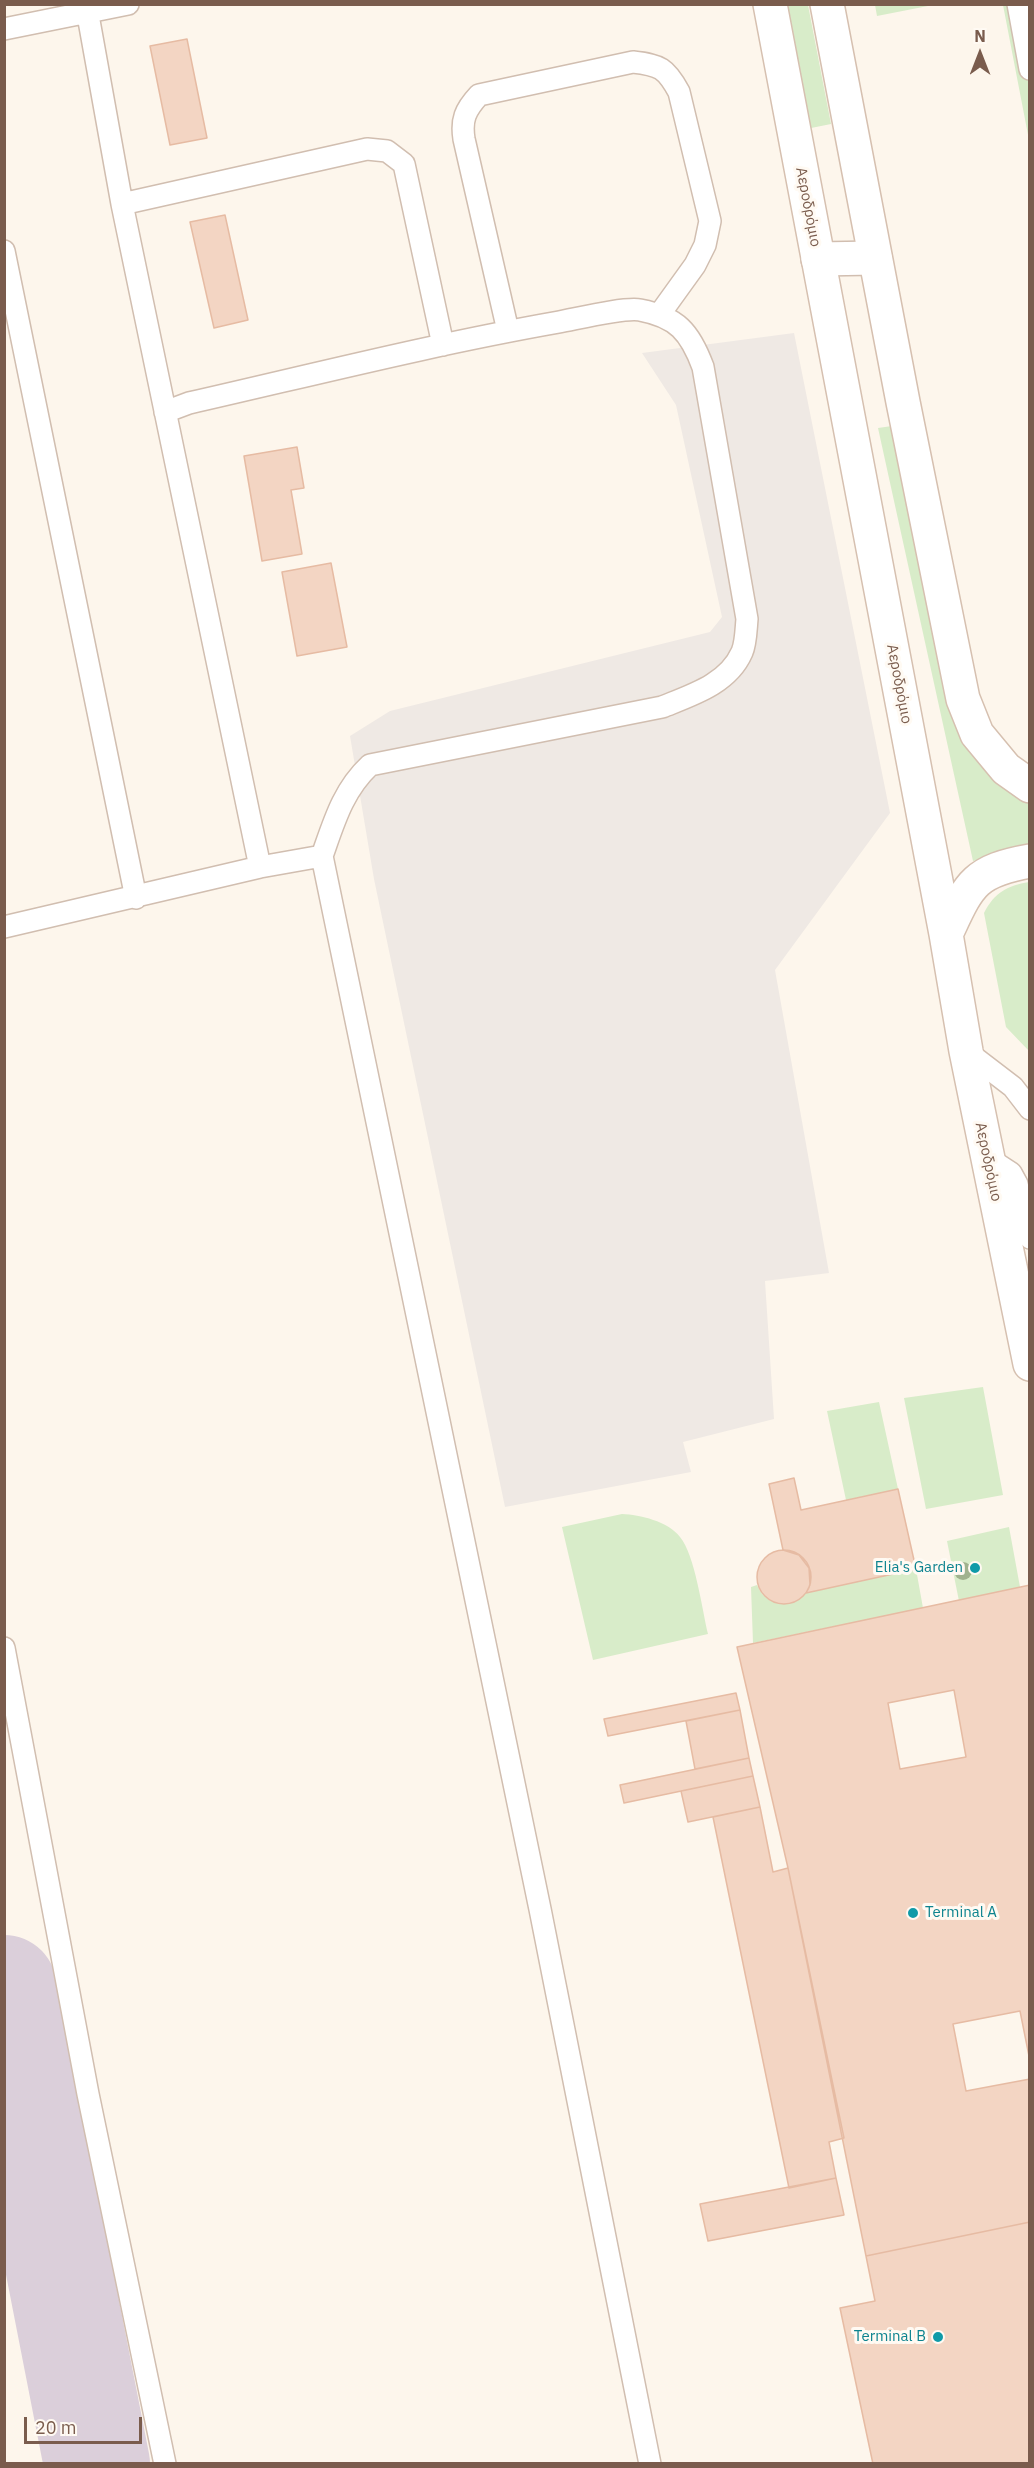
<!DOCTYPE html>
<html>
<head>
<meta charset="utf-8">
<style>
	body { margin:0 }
	#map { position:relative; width:1034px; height:2468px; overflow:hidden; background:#fdf6ec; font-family:"IBM Plex Sans",sans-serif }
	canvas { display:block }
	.frame { position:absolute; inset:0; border:6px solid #7a5c4d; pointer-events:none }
	.north { position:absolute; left:950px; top:24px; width:60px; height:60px; -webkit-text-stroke:4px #fffaf3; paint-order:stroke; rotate:0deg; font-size:16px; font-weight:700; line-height:24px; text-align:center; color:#7a5c4d }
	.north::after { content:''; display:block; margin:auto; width:21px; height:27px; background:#7a5c4d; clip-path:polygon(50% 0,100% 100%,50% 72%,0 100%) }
	.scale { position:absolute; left:24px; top:2417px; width:118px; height:27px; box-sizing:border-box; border:3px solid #7a5c4d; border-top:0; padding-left:8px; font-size:18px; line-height:21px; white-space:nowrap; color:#7a5c4d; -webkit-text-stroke:4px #fffaf3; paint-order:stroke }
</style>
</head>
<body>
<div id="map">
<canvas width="1034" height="2468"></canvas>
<div class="frame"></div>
<div class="north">N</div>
<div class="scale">20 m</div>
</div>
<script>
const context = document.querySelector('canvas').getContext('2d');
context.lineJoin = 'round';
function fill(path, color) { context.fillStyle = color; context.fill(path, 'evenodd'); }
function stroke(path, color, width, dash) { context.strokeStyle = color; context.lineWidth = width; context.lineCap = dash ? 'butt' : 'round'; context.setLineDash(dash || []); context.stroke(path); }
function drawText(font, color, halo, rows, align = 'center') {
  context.font = font + ' "IBM Plex Sans",sans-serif'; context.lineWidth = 6; context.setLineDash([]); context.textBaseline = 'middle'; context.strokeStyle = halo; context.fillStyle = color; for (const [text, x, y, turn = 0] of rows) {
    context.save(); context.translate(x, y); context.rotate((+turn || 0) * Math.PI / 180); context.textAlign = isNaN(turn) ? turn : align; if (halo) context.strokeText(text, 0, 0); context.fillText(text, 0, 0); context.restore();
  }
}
const industrial = new Path2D(`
	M794 333 890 813 775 970 829 1273 765 1281 774 1419 683 1442 691 1472 505 1507 374 879 350 736 390 711 710 632 722 617 676 405 642 353Z`);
const green = new Path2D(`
	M788 5H808L831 124 811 128Z
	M875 5V4L933 5 877 16Z
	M1003 5H1029V140Z
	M892 426 967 732 1029 802V850L973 861 878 428Z
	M1029 882H1030L1029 1051 1006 1027 984 913C995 892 1007 886 1029 882Z
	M983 1387 1003 1495 926 1509 904 1398Z
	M879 1402 898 1489 846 1500 827 1411Z
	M622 1514C640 1515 668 1521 680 1537 695 1555 702 1609 708 1634L593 1660 562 1527Z
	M1009 1527 1020 1587 959 1601 947 1541Z
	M916 1569 923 1608 753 1643 751 1587 757 1585C766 1607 791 1609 806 1593Z`);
const taxiway = new Path2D(`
	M4 1988 97 2464`);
const building = new Path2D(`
	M187 39 207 138 170 145 150 46Z
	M225 215 248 320 214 328 190 222Z
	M297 447 304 488 291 490 302 554 262 561 244 456Z
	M331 563 347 647 297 656 282 572Z
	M794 1478 801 1510 898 1489 916 1569 806 1593 810 1585 809 1568 799 1555 783 1550 769 1484Z
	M757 1577a27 27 0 1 1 54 0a27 27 0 1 1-54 0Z
	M1030 1585V2061L1020 2011 953 2024 966 2091 1030 2079V2222L866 2256 788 1868 737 1647ZM954 1690 966 1757 900 1769 888 1703Z
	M736 1693 740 1710 608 1736 604 1719Z
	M740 1710 749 1758 695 1769 686 1721Z
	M749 1758 753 1776 624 1803 620 1785Z
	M753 1776 760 1807 688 1822 681 1791Z
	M760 1807 773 1872 788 1868 844 2138 829 2142 836 2178 789 2188 713 1817Z
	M836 2178 844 2215 708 2241 700 2204Z
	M1030 2222V2464H873L840 2308 875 2301 866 2256Z`);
const service = new Path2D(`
	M86 4 122 204 260 867
	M1018 4 1030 69
	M4 29 128 4
	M122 204 367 149 387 151 404 164 443 345
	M4 251 136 898
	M508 331 464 139C461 120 465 110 479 95L633 62C660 65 666 68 679 92L710 221 705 245 695 265 659 315
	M165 412 189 403C312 375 434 344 559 322 576 319 625 307 640 310 677 317 690 332 703 367L747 619C746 629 746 643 742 652 728 684 692 695 662 707L370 765C343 790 334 822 322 856L540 1909 650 2464
	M4 927 260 867 322 856
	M966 1051 1013 1087 1030 1109
	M988 1158 1011 1173 1017 1184 1030 1238
	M4 1648 88 2094 165 2464`);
const tertiary = new Path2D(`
	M818 259 875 258`);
const secondary = new Path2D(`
	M770 4 946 934 966 1051 1030 1364
	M827 4 903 402 963 699 977 734 1006 769 1030 786
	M946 934C969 885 973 871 1030 861`);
const trees = [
	[963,1571]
];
const markers = [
	[975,1568,6,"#0f9aa8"],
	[913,1913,6,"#0f9aa8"],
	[938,2337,6,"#0f9aa8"]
];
const streetNames = [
	["Αεροδρόμιο",808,207,79],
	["Αεροδρόμιο",899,684,79],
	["Αεροδρόμιο",988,1162,78]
];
const cultureNames = [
	["Elia's Garden",963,1568],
	["Terminal A",925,1913,"left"],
	["Terminal B",926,2337]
];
fill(industrial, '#efe9e4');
fill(green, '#d8ecc9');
stroke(taxiway, '#dbcfda', 106);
fill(building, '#f3d5c3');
stroke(building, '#e6bba3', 1.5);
stroke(service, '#d1beb0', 24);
stroke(tertiary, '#d1beb0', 36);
stroke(secondary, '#d6c0b0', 36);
stroke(service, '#fff', 21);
stroke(tertiary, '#fff', 33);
stroke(secondary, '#fff', 33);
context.fillStyle = '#a0b28e';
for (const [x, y] of trees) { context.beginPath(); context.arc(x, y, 9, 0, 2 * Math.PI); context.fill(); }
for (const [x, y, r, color] of markers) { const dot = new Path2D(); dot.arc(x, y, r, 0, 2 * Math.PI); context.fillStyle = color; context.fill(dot); stroke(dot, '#fffaf3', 2); }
drawText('15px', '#7a5c4d', '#fffaf3', streetNames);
drawText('15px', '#0d838f', '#fffaf3', cultureNames, 'right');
</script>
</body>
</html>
